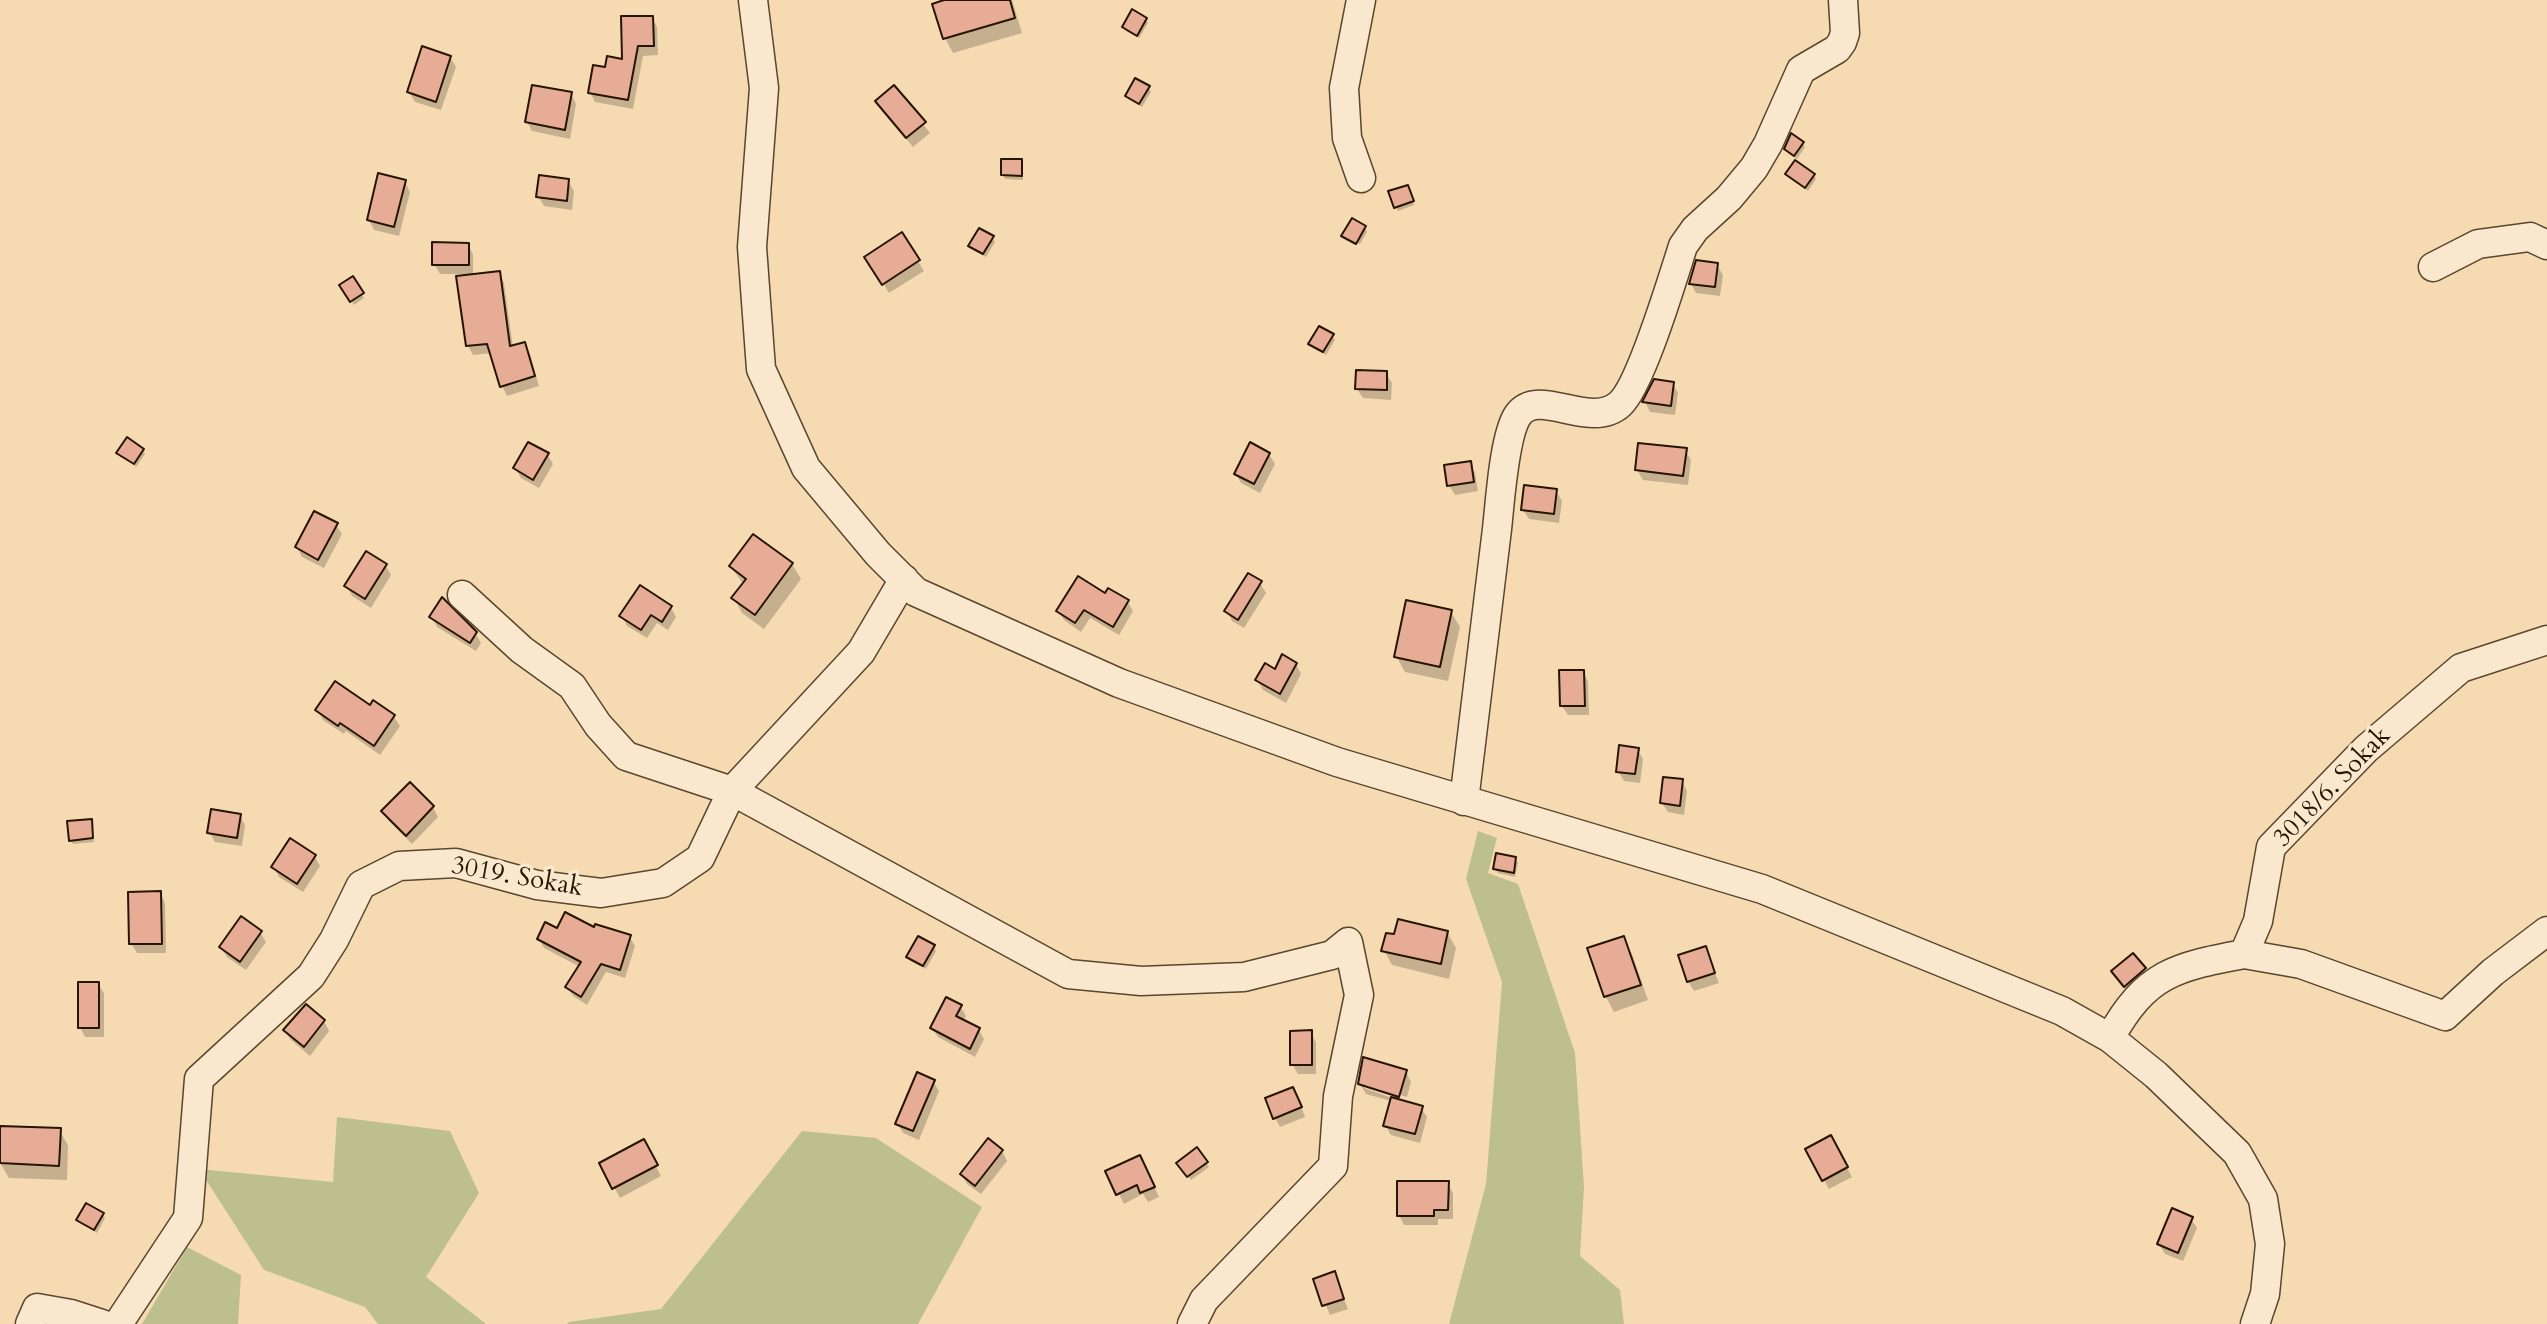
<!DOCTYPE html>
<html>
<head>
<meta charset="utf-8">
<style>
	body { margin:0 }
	canvas { display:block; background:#f6dbb2 }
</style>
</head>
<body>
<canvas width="2547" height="1324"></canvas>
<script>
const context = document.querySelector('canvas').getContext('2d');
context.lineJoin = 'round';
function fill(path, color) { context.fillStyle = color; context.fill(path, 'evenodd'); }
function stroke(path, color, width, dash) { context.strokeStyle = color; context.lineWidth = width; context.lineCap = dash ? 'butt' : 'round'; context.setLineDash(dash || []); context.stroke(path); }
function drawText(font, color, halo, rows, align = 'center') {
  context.font = font + ' Cardo,serif'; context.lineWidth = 7; context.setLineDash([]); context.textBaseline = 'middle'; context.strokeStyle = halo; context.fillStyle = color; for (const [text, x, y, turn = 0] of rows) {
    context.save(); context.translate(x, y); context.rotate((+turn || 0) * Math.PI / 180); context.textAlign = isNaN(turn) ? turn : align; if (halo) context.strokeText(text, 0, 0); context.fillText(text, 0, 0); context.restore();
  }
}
const green = new Path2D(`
	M1478 831 1497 838 1488 873 1518 884 1575 1053 1584 1187 1580 1256 1620 1290 1624 1324H1449L1486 1184 1502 982 1466 879Z
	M337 1117 450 1131 479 1193 426 1277 486 1324H378L365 1307 264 1270 199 1169 333 1182Z
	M802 1131 876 1138 982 1207 918 1324H567L569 1322 661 1309Z
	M187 1247 241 1275 238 1324H142Z`);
const shadow = new Path2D(`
	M951 0H1012L1022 33 953 53 945 38Z
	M652 18 657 27 658 55 643 56 633 109 595 102 590 92 607 69 624 61Z
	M1146 19 1148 23 1139 38 1126 31 1124 27Z
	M450 57 456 67 441 110 415 102 409 92Z
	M894 88 930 133 913 147 883 111Z
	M1149 88 1151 92 1142 107 1129 100 1127 96Z
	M571 94 576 104 570 139 532 131 527 122Z
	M1802 143 1805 147 1797 159 1789 154 1786 149Z
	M1021 161 1023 165V180L1005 179 1003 175Z
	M1787 174 1814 175 1816 179 1808 191Z
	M568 181 574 191 572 210 544 206 538 196Z
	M405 182 410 192 399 236 374 230 369 220Z
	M1410 191 1414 205 1398 211 1396 207Z
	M1365 228 1367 232 1360 244 1344 235Z
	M902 235 924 271 889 293 867 257Z
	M992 238 995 242 986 257 973 250 971 246Z
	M468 245 473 254V276L499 273 504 283 513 347 524 344 530 354 539 386 507 396 502 386 492 353 473 355 468 346 467 274H440L434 264Z
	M1717 265 1723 275 1720 296 1696 293 1691 284Z
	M353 279 364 298 354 305 342 285Z
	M1332 336 1335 340 1326 355 1313 348 1311 344Z
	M1386 373 1392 383 1391 400 1363 398 1357 389Z
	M1655 381 1673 384 1678 393 1675 415 1650 412 1645 402Z
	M142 450 145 454 136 467 119 453Z
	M1685 450 1691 460 1688 485 1643 480 1637 470Z
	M547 454 553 464 539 488 521 478 515 468Z
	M1269 454 1275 464 1260 493 1241 483 1236 474Z
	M1470 463 1475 473 1478 491 1455 495 1449 485Z
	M1556 491 1562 501 1559 523 1529 519 1523 510Z
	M336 525 342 534 324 568 302 557 297 547Z
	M792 564 801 579 764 629 742 613 734 598 744 585 731 567Z
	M386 566 391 575 371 608 352 596 347 586Z
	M1260 583 1266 593 1244 628 1232 621 1227 611Z
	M1106 596 1127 601 1133 611 1119 635 1090 618 1081 632 1064 620 1058 611Z
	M671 608 676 617 668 630 657 623 647 638 627 626 622 616Z
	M1451 612 1460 627 1448 681 1405 672 1396 656Z
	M432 617 475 633 481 643 476 651 437 627Z
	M1296 664 1301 674 1286 703 1263 690 1257 680Z
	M1583 672 1588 681 1589 715H1568L1562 706Z
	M374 703 394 717 400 726 380 755 346 731 344 734 323 720 318 710 370 708Z
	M1637 749 1643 759 1640 783 1624 781 1618 771Z
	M1682 781 1687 791 1684 815 1668 812 1662 803Z
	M410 785 433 807 438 817 412 844 389 821 383 812Z
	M240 816 245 825 242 846 215 842 209 832Z
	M91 821 94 842 73 844 71 840Z
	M315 857 320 866 303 892 279 877 274 867Z
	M1515 859 1518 863 1515 877 1498 873 1495 869Z
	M160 893 165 903 166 953H137L131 943Z
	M595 930 629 936 635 946 625 978 606 972 587 1005 573 996 567 987 580 967 544 948 539 939Z
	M260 932 266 942 246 970 227 957 221 947Z
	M1447 932 1456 948 1449 979 1392 965 1384 950Z
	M1623 939 1632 954 1648 1000 1614 1012 1606 997 1590 949Z
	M933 946 936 951 926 969 911 961 908 957Z
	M1705 948 1719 983 1694 991 1688 981Z
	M2132 956 2150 979 2131 996 2113 972Z
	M98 984 104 993V1037H85L80 1027Z
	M960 1006 966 1016 963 1022 979 1030 984 1039 975 1057 938 1037 932 1028Z
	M306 1007 324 1021 329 1031 310 1056 291 1040 285 1031Z
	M1310 1032 1316 1042V1074H1298L1292 1064Z
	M1406 1072 1411 1082 1407 1097 1364 1084V1088L1421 1108 1427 1117 1420 1143 1391 1135 1385 1125 1391 1101 1366 1094 1360 1084Z
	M933 1081 939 1091 919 1140 903 1133 897 1123Z
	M1298 1099 1305 1117 1280 1127 1275 1118Z
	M59 1130 68 1145 67 1180 9 1178 0 1163Z
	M1830 1137 1852 1177 1829 1189 1807 1149Z
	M643 1142 661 1176 620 1198 601 1164Z
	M1002 1151 1007 1161 981 1194 967 1184 962 1174Z
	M1206 1163 1209 1167 1191 1180 1181 1167Z
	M1145 1167 1159 1197 1148 1202 1143 1194 1124 1204 1108 1172Z
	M1447 1183 1453 1193V1219H1438V1225H1404L1399 1215Z
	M102 1214 105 1218 97 1233 81 1224 79 1220Z
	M2191 1219 2197 1228 2183 1261 2165 1254 2159 1244Z
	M1334 1274 1348 1309 1330 1315 1315 1280Z`);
const building = new Path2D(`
	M944 0H1010L1015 18 943 39 932 4Z
	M1132 9 1147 18 1137 36 1122 27Z
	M621 16H653L654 46H638L628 100 588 93 593 65 605 67 607 56 622 59Z
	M422 46 451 56 436 102 407 92Z
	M1135 78 1150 86 1139 104 1125 96Z
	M532 85 572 92 565 130 525 122Z
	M894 85 926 122 906 138 875 101Z
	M1791 133 1804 142 1794 156 1784 149Z
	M1001 159H1022V176L1001 175Z
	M1795 160 1815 174 1805 188 1785 174Z
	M378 173 406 180 394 227 367 220Z
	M539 175 569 179 567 201 536 197Z
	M1408 185 1414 201 1394 208 1388 191Z
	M1352 218 1366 226 1356 244 1341 236Z
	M979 228 994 236 983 254 968 246Z
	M902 232 920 260 882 285 864 257Z
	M432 242 469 243V265H432Z
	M1696 260 1718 263 1715 287 1689 284Z
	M500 271 510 346 525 342 535 376 500 387 487 344 466 346 456 276Z
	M353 276 364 293 350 302 339 285Z
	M1319 326 1334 334 1323 352 1308 344Z
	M1356 370 1387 371V390L1355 389Z
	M1654 379 1674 382 1671 406 1642 402Z
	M127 437 144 449 134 464 116 453Z
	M528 442 549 453 533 480 513 468Z
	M1250 442 1270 453 1254 484 1234 474Z
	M1638 443 1687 448 1683 476 1635 470Z
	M1471 461 1474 482 1447 486 1444 465Z
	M1524 485 1557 489 1554 514 1521 510Z
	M314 511 338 523 318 560 295 547Z
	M753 534 793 563 755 615 731 598 746 579 729 566Z
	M366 551 387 564 365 599 344 586Z
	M1248 573 1262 581 1238 620 1224 611Z
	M1078 576 1105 593 1108 588 1129 600 1113 627 1084 610 1075 623 1056 611Z
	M640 585 672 606 662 622 651 615 641 630 619 616Z
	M442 597 477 632 470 643 429 617Z
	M1406 600 1452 610 1440 667 1394 657Z
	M1282 654 1297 663 1280 694 1255 680 1265 663 1275 669Z
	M1559 670H1584L1585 706H1560Z
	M335 681 370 705 373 700 395 715 374 746 340 723 338 726 315 710Z
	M1619 745 1639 748 1635 774 1616 772Z
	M1663 777 1683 779 1680 806 1660 803Z
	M410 782 434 806 406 836 381 811Z
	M211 809 241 814 237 838 207 833Z
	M92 819 93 838 69 841 67 821Z
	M290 838 316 855 297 884 271 867Z
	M1496 853 1516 857 1514 873 1493 869Z
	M161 891 162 944H129L128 892Z
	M565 912 594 927 595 924 631 935 620 970 601 964 581 997 565 987 581 962 537 939 545 922 557 928Z
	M241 916 262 931 240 962 219 947Z
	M1398 919 1448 931 1441 964 1381 951 1386 933 1394 934Z
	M918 936 935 945 923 966 906 957Z
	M1624 936 1641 985 1604 997 1587 948Z
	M1706 946 1715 973 1687 982 1678 955Z
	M2133 953 2146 968 2124 987 2111 971Z
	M78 982H99V1028H78Z
	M946 997 962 1005 956 1016 980 1028 970 1049 930 1028Z
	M306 1004 325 1020 304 1047 283 1030Z
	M1312 1030V1065H1290V1031Z
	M1363 1057 1407 1070 1399 1097 1358 1084Z
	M917 1072 935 1080 913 1131 895 1124Z
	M1293 1087 1302 1107 1273 1119 1265 1098Z
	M1391 1097 1423 1106 1415 1134 1383 1126Z
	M0 1126 61 1128 59 1166 0 1163Z
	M1831 1135 1848 1167 1822 1181 1805 1149Z
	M988 1138 1003 1150 975 1186 960 1174Z
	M644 1139 658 1165 612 1189 599 1163Z
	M1197 1147 1208 1162 1187 1177 1176 1163Z
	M1140 1155 1155 1187 1140 1193 1137 1185 1116 1195 1105 1171Z
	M1397 1181H1449L1448 1210H1434V1216H1397Z
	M86 1203 104 1213 94 1230 76 1220Z
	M2172 1208 2193 1217 2178 1253 2157 1244Z
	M1335 1271 1344 1299 1322 1306 1313 1279Z`);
const minor = new Path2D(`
	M753 0 764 88 752 247 761 369 806 468 878 554 916 592 1119 683 1337 762 1762 889 2062 1011 2110 1038 2156 1075 2237 1153 2263 1199 2270 1244 2265 1294 2255 1324
	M1361 0 1344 88 1347 138 1361 178
	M2433 267 2478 244 2530 237 2547 245
	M462 595 522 650 572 686 598 725 626 756 732 791 1068 974 1141 981 1244 977 1332 955 1348 942 1359 995 1338 1096 1333 1166 1204 1300 1192 1324
	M1464 801C1475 710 1486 619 1497 529 1500 503 1504 435 1518 415 1539 386 1590 431 1620 404 1641 385 1673 277 1683 246L1695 229 1729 198 1754 168 1768 144 1801 70 1837 49 1842 42 1845 33 1843 0
	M2244 954 2301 964 2445 1016 2493 972 2547 931
	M2110 1038C2146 973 2175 967 2244 954L2258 921 2271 847 2366 749 2461 668 2547 640
	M30 1324 37 1308 71 1314 102 1324
	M118 1324 188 1218 199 1079 311 976 334 940 361 885 399 866 456 863 537 885 601 893 663 883 700 858 732 791 861 652 904 579`);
const streetNames = [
	["3018/6. Sokak",2333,788,-46],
	["3019. Sokak",517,878,10]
];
fill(green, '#bdc08c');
fill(shadow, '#0003');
fill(building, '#e7ac96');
stroke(building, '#251502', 2);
stroke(minor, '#59462e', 31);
stroke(minor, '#f9e8cd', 28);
drawText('26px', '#251502', '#f9e8cd', streetNames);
</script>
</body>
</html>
